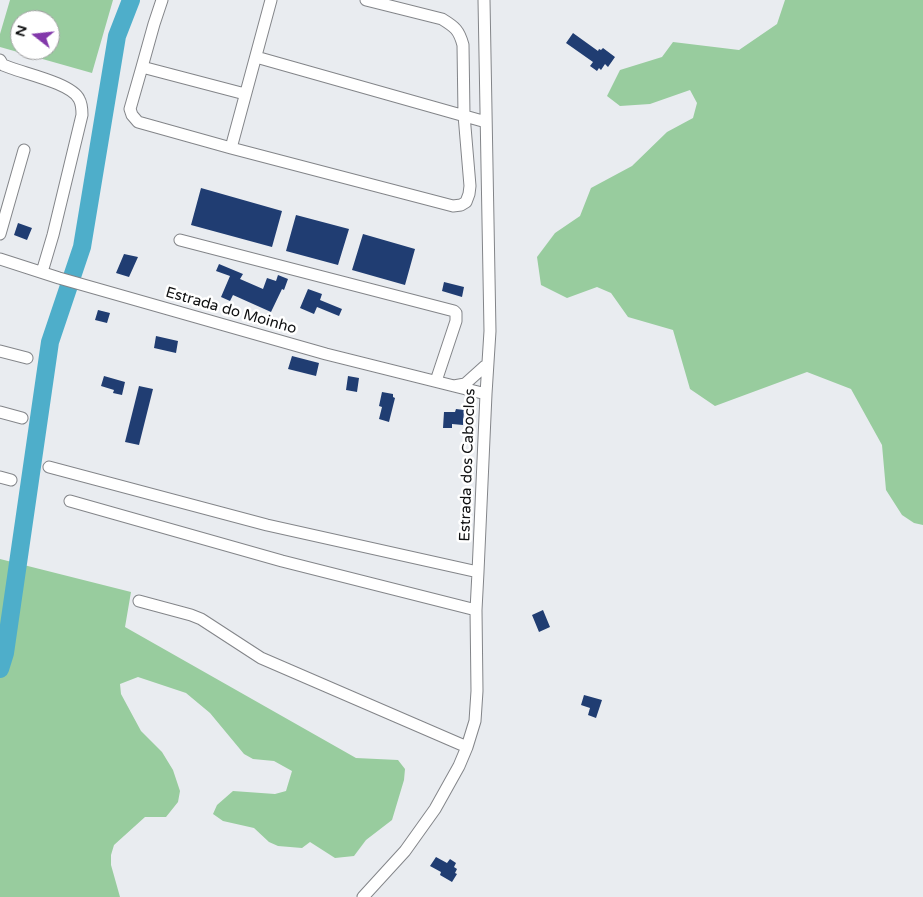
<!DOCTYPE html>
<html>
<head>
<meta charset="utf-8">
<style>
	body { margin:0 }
	#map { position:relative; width:923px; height:897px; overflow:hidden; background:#e9ecf0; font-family:"Varela Round",sans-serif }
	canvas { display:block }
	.north { position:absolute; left:10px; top:10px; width:50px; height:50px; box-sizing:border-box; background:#fff; border:1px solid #9f9fa0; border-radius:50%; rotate:286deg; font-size:14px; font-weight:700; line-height:20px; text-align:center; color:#0f1011 }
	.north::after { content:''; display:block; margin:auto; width:18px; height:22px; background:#8238aa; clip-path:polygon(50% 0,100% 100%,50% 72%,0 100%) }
</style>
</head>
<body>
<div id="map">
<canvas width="923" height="897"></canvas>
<div class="north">N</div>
</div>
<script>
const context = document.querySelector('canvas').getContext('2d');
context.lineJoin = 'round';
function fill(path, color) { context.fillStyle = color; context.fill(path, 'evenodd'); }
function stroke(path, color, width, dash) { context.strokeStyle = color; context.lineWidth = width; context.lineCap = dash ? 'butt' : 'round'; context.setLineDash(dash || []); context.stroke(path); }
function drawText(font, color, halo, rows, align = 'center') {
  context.font = font + ' "Varela Round",sans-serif'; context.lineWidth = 5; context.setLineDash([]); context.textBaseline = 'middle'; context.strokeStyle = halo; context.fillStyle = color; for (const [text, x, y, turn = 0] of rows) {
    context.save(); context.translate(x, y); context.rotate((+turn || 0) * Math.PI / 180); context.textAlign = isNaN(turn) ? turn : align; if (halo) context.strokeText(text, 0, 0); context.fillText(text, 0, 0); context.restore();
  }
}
const green = new Path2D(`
	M10 0H113L92 73 0 47V34ZM20 20H50V50H20Z
	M785 0H923V525L914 523 902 515 886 490 882 445 851 389 807 372 715 406 690 389 673 330 628 317 611 293 597 287 567 298 541 285 537 257 555 233 580 216 591 188 632 166 667 132 693 118 697 103 690 90 650 104 620 106 607 96 620 70 662 57 673 42 739 50 777 24Z
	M0 559 131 592 125 627 356 758 398 760 405 769 404 780 392 820 366 840 354 856 335 858 310 842 302 848 278 846 269 842 254 828 223 821 213 814 217 805 233 791 275 794 286 791 292 771 274 761 253 759 244 754 210 713 186 693 138 677 120 684 121 694 141 731 162 752 173 770 180 791 178 802 166 817H145L114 845 111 855V865L120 897H0Z`);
const river = new Path2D(`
	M0 669 5 653 50 342 82 247 117 36 131 0`);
const building = new Path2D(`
	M573 33 598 51 599 49 601 50 603 48 615 57 608 67 605 64 601 70 599 68 597 71 590 66 593 62 566 43Z
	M201 188 282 211 272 247 191 225Z
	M296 215 349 229 338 265 286 251Z
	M18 223 32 228 27 240 14 235Z
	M363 234 415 249 405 285 352 270Z
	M124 254 138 257 129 277 116 273Z
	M219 264 243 274 240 279 263 289 267 278 276 281 278 275 288 279 284 290 282 289 271 312 233 295 230 301 221 297 230 276 216 271Z
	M444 282 464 287 462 297 442 291Z
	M308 289 322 294 320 300 342 309 339 316 317 307 314 314 300 308Z
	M98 310 110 313 107 323 95 320Z
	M156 336 178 341 176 353 154 348Z
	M292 356 319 363 316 376 288 369Z
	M104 376 125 382 122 395 113 393 114 390 101 386Z
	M348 376 359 378 357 392 346 390Z
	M139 386 153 389 139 445 125 442Z
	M382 392 393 394V397L395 398 389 422 379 419 382 407 379 406Z
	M456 409 464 410 463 425 452 424V428H443L444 412H455Z
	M543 610 550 627 539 632 532 615Z
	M584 695 602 700 596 718 588 715 590 708 581 705Z
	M436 857 447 863 450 859 456 863 454 867 457 869 455 873 457 874 452 882 440 875 441 872 430 866Z`);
const minor = new Path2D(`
	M256 57 486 122
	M0 60 3 65 11 68C27 74 72 84 79 99 82 104 82 110 82 115L53 235 42 272
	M142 67 154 24 162 0
	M245 94 142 67 130 109 132 115 138 122 231 148 453 206 461 205 466 202 469 194 470 186 464 115 463 45C459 30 455 27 442 19L366 0
	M231 148 271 0
	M0 234 24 150
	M180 240 454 311 456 313V321L436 381
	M0 259 59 278 326 354 486 394
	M0 351 27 358
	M454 386 465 384 485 366 487 367
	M0 412 22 418
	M49 467 267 525 478 572
	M0 477 11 480
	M70 501 282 561 476 610
	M139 601 191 615 201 619 261 658 467 747
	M363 897 405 851 435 809 459 766 467 747 475 721 477 691 476 610 478 572 486 394 490 331 484 0`);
const streetNames = [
	["Estrada do Moinho",231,311,16],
	["Estrada dos Caboclos",468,465,-88]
];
fill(green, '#98cc9e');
stroke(river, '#4eaeca', 18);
fill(building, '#203d72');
stroke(minor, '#838589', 13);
stroke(minor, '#fff', 11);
drawText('15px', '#0f1011', '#fff', streetNames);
</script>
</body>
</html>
